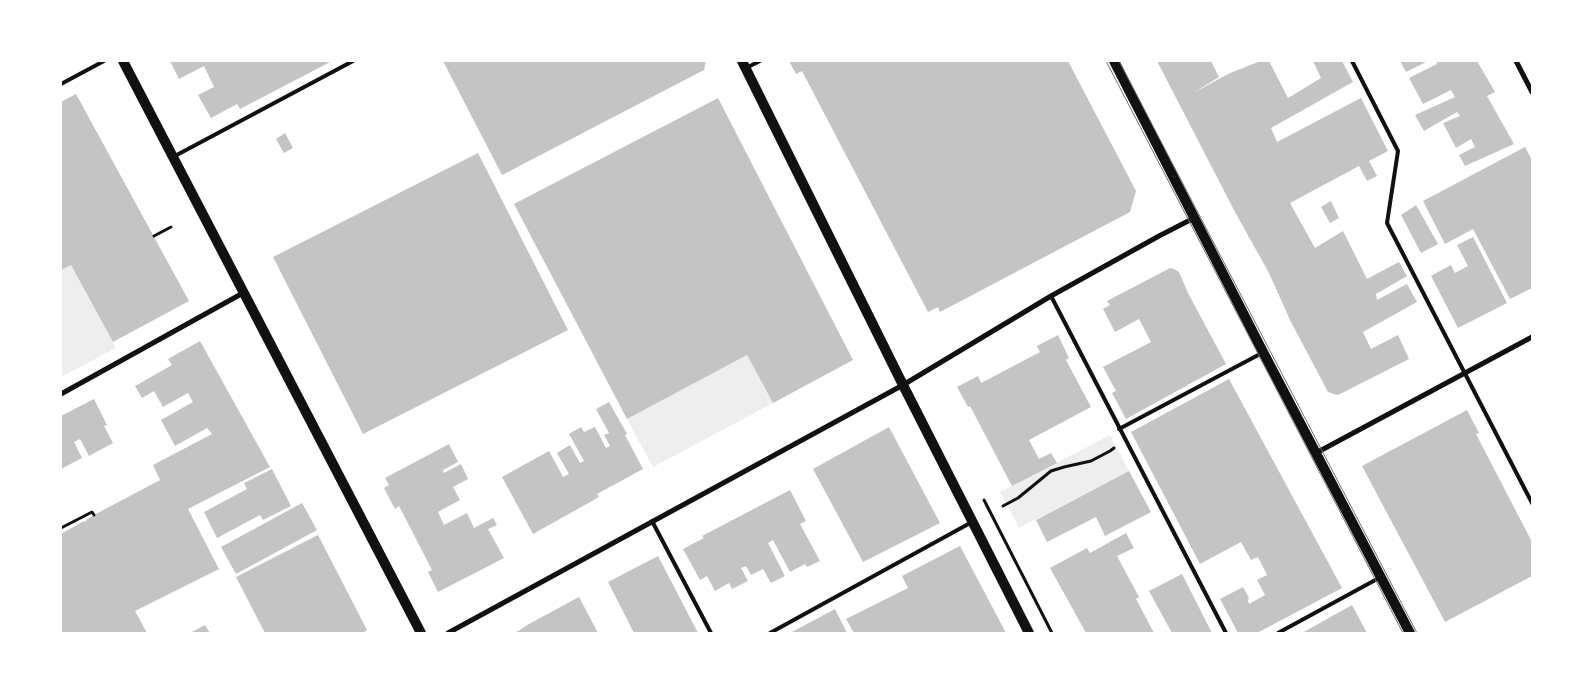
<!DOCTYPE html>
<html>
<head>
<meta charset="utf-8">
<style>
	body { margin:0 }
	#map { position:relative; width:1593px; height:694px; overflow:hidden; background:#fff; font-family:Mulish,sans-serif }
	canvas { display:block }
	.frame { position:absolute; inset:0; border:62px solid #fff; pointer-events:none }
</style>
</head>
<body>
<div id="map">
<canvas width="1593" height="694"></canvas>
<div class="frame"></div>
</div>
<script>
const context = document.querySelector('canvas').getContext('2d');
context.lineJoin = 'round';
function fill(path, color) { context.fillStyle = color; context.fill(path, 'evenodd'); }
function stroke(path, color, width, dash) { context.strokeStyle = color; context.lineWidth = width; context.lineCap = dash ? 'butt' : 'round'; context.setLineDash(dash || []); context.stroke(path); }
const green = new Path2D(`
	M71 265 116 348 61 377V270Z
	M747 355 773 403 653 467 627 419Z
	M1110 435 1129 471 1019 528 1000 492Z`);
const building = new Path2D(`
	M170 61H332L240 109 237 104 211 118 198 95 214 87 204 66 179 79Z
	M443 61H706L704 70 502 175Z
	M789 61H1068L1136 191 1130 212 940 312 938 307 928 312 802 71 796 74Z
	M1157 61H1211L1219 77 1193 93 1230 73 1261 61H1269L1288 98 1321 78 1313 61H1342L1353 82 1271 128 1277 142 1361 98 1388 151 1369 161 1377 176 1367 181 1359 166 1290 203 1315 248 1343 231 1367 279 1399 262 1407 276 1376 294 1377 300 1407 284 1417 302 1363 332 1371 349 1398 335 1409 359 1338 395 1328 392 1290 320 1269 273 1235 212Z
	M1400 61H1428L1406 72Z
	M1436 61H1477L1495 92 1487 96 1514 144 1465 166 1459 155 1475 147 1471 139 1456 148 1443 123 1460 116 1457 112 1424 131 1415 115 1455 97 1451 90 1423 104 1409 78 1437 64Z
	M76 94 189 301 113 342 71 265 61 270V102Z
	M718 98 853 360 773 403 747 355 627 419 514 204Z
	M285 133 293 148 284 153 276 139Z
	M1525 147 1532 160V288L1510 299 1473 229 1445 244 1423 201Z
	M478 153 568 330 363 434 273 257Z
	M1331 201 1339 218 1330 223 1321 207Z
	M1416 205 1438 244 1421 253 1401 215Z
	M1473 237 1507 303 1458 328 1431 276 1451 265 1455 273 1468 266 1457 245Z
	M1170 268 1174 269 1179 272 1188 293 1226 364 1126 419 1112 393 1116 391 1103 367 1151 342 1139 319 1115 332 1103 309 1110 305 1107 301Z
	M1058 335 1069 358 1066 360 1091 407 1029 440 1039 459 1051 453 1057 463 1012 486 970 406 968 407 957 387 978 376 981 383 1040 352 1037 346Z
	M200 341 270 467 188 509 219 569 135 611 147 633H61V534L82 522 87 521 86 520 94 515 160 480 153 465 212 434 207 428 175 446 161 420 193 402 188 393 163 407 154 391 142 398 135 386 172 365 168 359Z
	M1229 379 1342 588 1257 633H1238L1220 599 1243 587 1249 598 1248 601 1249 604 1265 595 1257 580 1267 575 1258 557 1251 560 1241 542 1200 564 1131 432Z
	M94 399 107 425 104 426 113 443 89 456 80 439 74 442 82 458 61 469V416Z
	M609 402 627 434 625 435 643 469 597 494 599 497 533 534 502 477 549 451 563 477 569 474 557 453 570 445 580 463 584 461 569 434 581 427 584 432 595 427 606 448 610 446 604 435 609 433 596 409Z
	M1467 410 1479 433 1476 434 1532 542V576L1445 622 1362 466Z
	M889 427 940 523 863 562 813 469Z
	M449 444 458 462 443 470 444 473 461 464 468 479 453 487 460 500 438 512 444 525 467 513 474 528 493 518 497 525 488 529 504 558 438 592 428 572 432 570 399 506 395 509 384 488 389 485 385 478Z
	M272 469 291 506 263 520 260 515 217 538 204 512 247 489 244 483Z
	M1129 471 1151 512 1105 536 1096 517 1047 542 1036 520Z
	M790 490 806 521 800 524 820 561 807 567 805 564 790 572 773 540 768 543 785 576 771 583 763 569 751 575 746 566 741 568 748 581 732 589 729 583 715 591 707 576 700 580 683 549 704 538 702 536Z
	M302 503 317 530 236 574 221 547Z
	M1126 533 1134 548 1117 556 1139 597 1136 599 1154 633H1086L1050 568 1087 548 1090 553Z
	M318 535 367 630 363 633H265L236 577Z
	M960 546 1006 633H854L846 619 908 588 902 576Z
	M658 556 698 633H634L608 582Z
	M1182 574 1212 633H1172L1149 591Z
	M579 597 598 633H515L529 624Z
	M1352 605 1367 633H1302Z
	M835 609 847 633H790Z
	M205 625 210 633H190Z`);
const path = new Path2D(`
	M154 236 171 227
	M984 500 1052 633
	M1003 506 1018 498 1051 471 1064 467 1091 461 1110 451 1114 448
	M61 528 92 512 94 515`);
const service = new Path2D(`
	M1352 61 1398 151 1387 223 1532 503
	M746 68 760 61
	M61 84 104 61
	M173 157 353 61
	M1051 296 1226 633
	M1119 429 1262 353
	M652 521 711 633
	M770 633 972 522
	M1278 633 1379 578`);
const minor = new Path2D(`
	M1516 61 1532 92
	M61 394 243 293
	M1316 453 1532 337
	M448 633 903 385 1051 296 1159 236 1194 218`);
const secondary = new Path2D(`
	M123 61 421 633
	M742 61 903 385 1029 633
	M1114 61 1263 352 1410 633`);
const tram = new Path2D(`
	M1106 61 1403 633
	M1119 61 1417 633`);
fill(green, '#eee');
fill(building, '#c4c4c4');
stroke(path, '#111', 3);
stroke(service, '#111', 4);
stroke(minor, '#111', 5);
stroke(secondary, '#111', 10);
stroke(tram, '#707070', 1);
</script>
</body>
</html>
